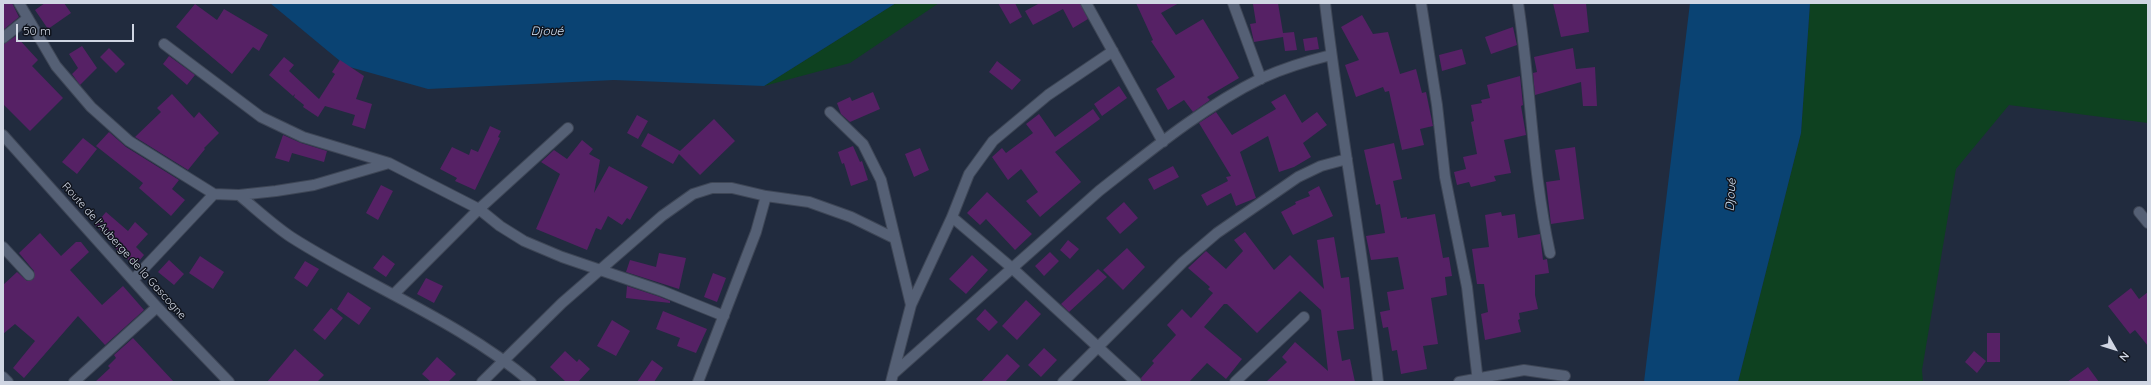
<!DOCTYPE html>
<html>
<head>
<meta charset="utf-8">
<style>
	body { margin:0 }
	#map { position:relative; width:2151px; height:385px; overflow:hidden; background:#212b3e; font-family:Quicksand,sans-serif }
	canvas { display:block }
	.frame { position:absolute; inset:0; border:4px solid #d0d6e3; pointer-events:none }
	.north { position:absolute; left:2095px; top:329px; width:40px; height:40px; -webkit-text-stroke:3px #0f131c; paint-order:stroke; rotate:129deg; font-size:11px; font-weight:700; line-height:16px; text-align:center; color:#d0d6e3 }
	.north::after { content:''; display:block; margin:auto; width:14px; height:18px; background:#d0d6e3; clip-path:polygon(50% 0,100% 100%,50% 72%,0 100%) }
	.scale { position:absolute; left:16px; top:24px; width:118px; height:18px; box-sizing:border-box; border:2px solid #d0d6e3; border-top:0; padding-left:5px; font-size:12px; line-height:14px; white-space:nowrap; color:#d0d6e3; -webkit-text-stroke:3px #0f131c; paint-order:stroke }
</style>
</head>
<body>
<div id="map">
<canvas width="2151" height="385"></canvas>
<div class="frame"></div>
<div class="north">N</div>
<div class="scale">50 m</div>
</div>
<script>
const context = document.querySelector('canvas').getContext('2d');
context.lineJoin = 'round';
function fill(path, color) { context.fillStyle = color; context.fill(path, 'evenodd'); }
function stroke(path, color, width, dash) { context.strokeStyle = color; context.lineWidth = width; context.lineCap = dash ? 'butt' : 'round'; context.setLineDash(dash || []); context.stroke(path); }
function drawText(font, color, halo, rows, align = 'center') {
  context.font = font + ' Quicksand,sans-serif'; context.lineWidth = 3; context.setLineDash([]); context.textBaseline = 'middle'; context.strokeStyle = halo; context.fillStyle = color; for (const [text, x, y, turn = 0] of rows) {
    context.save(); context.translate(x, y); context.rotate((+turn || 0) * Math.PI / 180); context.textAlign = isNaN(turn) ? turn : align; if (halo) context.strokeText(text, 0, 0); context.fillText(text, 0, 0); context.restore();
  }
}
const green = new Path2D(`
	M896 3H939L850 63 764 86Z
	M1810 3H2148V123L2009 105 1956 169 1922 370 1923 382H1738L1801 133Z`);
const water = new Path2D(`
	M270 3H896L764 86 614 80 428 89 346 66Z
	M1690 3H1810L1801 133 1738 382H1644Z`);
const building = new Path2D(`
	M3 3H12L19 17 3 30Z
	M45 3H64L71 13 48 29 35 10Z
	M998 3H1015L1022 17 1010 24Z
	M1040 3H1080L1088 19 1073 28 1063 9 1033 25 1025 11Z
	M1136 3H1179L1161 13 1176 35 1203 19 1239 78 1207 97 1210 100 1193 112 1184 100 1168 110 1156 89 1175 77 1151 41 1153 40Z
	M1261 3H1278L1283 33 1294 32 1297 50 1285 51 1283 37 1254 42 1250 24 1256 23 1253 4Z
	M1553 3H1586L1589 32 1561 37Z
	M195 4 217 20 224 9 268 35 259 51 253 47 232 74 176 27Z
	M1362 15 1373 34 1388 32 1400 74 1416 69 1422 93 1426 92 1433 126 1420 129 1424 145 1402 150 1389 91 1385 92 1383 87 1356 97 1345 65 1359 60 1341 27Z
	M1513 27 1517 45 1491 54 1485 37Z
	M16 36 38 60 32 66 63 98 30 131 3 104V44Z
	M1317 37 1319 49 1305 51 1303 39Z
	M82 46 97 68 80 85 72 74 78 68 69 54Z
	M109 48 125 64 116 73 100 57Z
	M1573 48 1576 69 1595 67 1597 106H1583L1581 82 1535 95 1533 73 1537 72 1534 57Z
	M1462 49 1466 64 1442 71 1439 55Z
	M169 56 195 75 187 85 163 64Z
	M284 57 294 65 289 71 319 99 335 74 332 72 340 60 364 76 356 99 372 104 365 129 352 125 355 115 325 106 318 117 303 107 304 105 294 97 295 94 293 96 269 75Z
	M997 61 1021 80 1012 90 989 72Z
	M1520 76 1523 105 1521 106 1526 135 1504 140 1511 173 1494 176 1496 181 1471 187 1469 182 1457 185 1454 172 1466 169 1463 157 1477 154 1471 122 1474 121 1471 105 1482 103 1481 100 1490 98 1487 85Z
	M1119 86 1127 98 1102 116 1094 104Z
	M873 92 880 109 850 122 841 114 837 103 850 97 852 101Z
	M172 94 194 118 199 112 219 133 204 148 205 149 188 170 135 137 161 112 157 108Z
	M1285 94 1302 123 1317 112 1327 125 1303 143 1311 157 1294 167 1279 172 1268 136 1240 152 1256 198 1236 206 1231 193 1207 206 1201 195 1228 181 1226 177 1231 176 1199 123 1216 112 1232 135 1276 109 1271 102Z
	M1093 109 1100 119 1055 152 1081 182 1040 217 1026 201 1038 192 1021 169 1008 180 992 157 1002 148 1006 153 1033 133 1026 124 1039 114 1055 137Z
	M637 115 648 121 638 139 627 133Z
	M714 119 735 141 700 175 679 154 673 164 641 146 648 133 680 151Z
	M490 126 501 131 498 137 500 138 475 190 455 181 457 178 440 169 452 147 469 155 471 149 478 152Z
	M109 132 126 147 179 180 172 189 185 200 171 216 139 188 143 183 96 146Z
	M283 135 301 143 327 151 324 162 292 153 289 162 275 158Z
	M83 138 97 149 77 174 62 162Z
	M582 140 593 149 589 154 600 160 594 193 609 166 648 187 630 220 627 218 622 225 608 216 601 230 596 228 587 250 536 229 560 174 541 162 554 150 567 159Z
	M1394 143 1402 179 1393 181 1401 218 1407 217V219L1435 214 1443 258 1449 257 1452 276 1445 277 1447 295 1431 298 1438 344 1423 346 1427 369 1401 374 1397 350 1392 351 1388 327 1383 328 1380 312 1390 310 1387 292 1404 289 1398 257 1371 260 1366 236 1385 233 1380 204 1376 205 1364 150Z
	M853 146 860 162 862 161 868 180 851 186 844 163 842 164 838 152Z
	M1575 147 1584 219 1551 224 1546 182 1560 180 1555 150Z
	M920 148 929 170 914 177 905 154Z
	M1173 166 1179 177 1154 190 1148 179Z
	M381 185 393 191 378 220 366 213Z
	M1319 186 1333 216 1293 235 1281 212 1296 204 1295 202 1310 196 1308 192Z
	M987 192 1032 234 1015 250 986 219 980 225 967 213Z
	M1124 202 1138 218 1120 234 1106 218Z
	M106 212 128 231 135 222 148 234 136 247 144 255 135 266 115 248 117 245 95 225Z
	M1501 212 1502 216 1515 214 1518 238 1540 234 1543 260 1547 259 1549 273 1535 275V295L1538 309 1519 313 1520 319 1518 320 1521 332 1485 340 1481 314 1488 312 1484 284H1477L1472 249 1489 247 1485 215Z
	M1245 232 1274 270 1290 255 1324 289 1317 240 1334 237 1341 278 1349 277 1354 329 1337 331 1342 361 1350 359 1355 382H1266L1287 362 1282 357 1295 342 1328 371 1321 310 1300 291 1257 333 1227 304H1224L1204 327 1242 359 1226 379 1207 363 1189 382H1142L1141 378 1154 363 1152 361 1176 335 1167 325 1182 309 1191 318 1213 293 1208 289 1210 287 1188 268 1206 251 1226 269 1243 251 1234 240Z
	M40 233 61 256 76 242H81L89 252 70 270 102 305 123 286 144 310 105 345 78 316 24 378 13 368 35 341 15 324 3 334V285L17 272 27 281 34 279V271L19 253Z
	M1068 240 1079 249 1070 259 1060 250Z
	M1127 248 1145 267 1123 290 1103 270Z
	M1050 252 1059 261 1044 276 1035 266Z
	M659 253 686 258 679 289 626 272 630 260 656 267Z
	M383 255 395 264 386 277 373 268Z
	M972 255 988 270 966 294 949 279Z
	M200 256 224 272 213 289 189 273Z
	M169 260 184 274 174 285 158 272Z
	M305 261 319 269 307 287 294 278Z
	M1098 269 1107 277 1069 312 1061 304Z
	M713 273 726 278 717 302 704 297Z
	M426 278 443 286 434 303 417 294Z
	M627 286 660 297 670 301V303L626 298Z
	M2131 288 2139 299 2148 292V346L2135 330 2130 334 2108 306Z
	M348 292 371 308 359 325 337 309Z
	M1026 300 1041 314 1017 340 1002 326Z
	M331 308 343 318 325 340 313 330Z
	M985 309 998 322 989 331 976 319Z
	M663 311 707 329 696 353 677 346 680 338 656 329Z
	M612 320 630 331 616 356 597 346Z
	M1987 333H2000V362H1987Z
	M133 338 174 382H95L110 368 108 366 116 358 114 355Z
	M1044 348 1057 360 1041 377 1028 365Z
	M295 349 324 375 317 382H267Z
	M565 351 577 362 579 359 590 369 578 382H566L550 367Z
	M1974 351 1986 361 1977 373 1965 362Z
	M1007 354 1020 366 1005 382H981Z
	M437 357 456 374 448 382H431L422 374Z
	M652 360 663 368 654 382H637Z
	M2088 367 2099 382H2067Z`);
const minor = new Path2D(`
	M19 3 56 66 91 107 129 141 214 194 239 195 276 191 314 185 389 163 479 209 500 226 524 241 562 257 662 291 724 316
	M1086 3 1163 142
	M1233 3 1261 79
	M1325 3C1340 130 1364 255 1378 382
	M1421 3 1437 105 1445 177 1467 287 1478 382
	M1518 3C1531 86 1532 171 1550 253
	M3 38 28 18
	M164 44 261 117 303 137 389 163
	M830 112 863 144 881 180 911 305
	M3 135 157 307 229 382
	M239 195C256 209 273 225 291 237 369 287 459 321 531 382
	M2139 212 2148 223
	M952 217 1012 268 1136 382
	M3 247 29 275
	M133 280 214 194
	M394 294 479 209 568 128
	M893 374 911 305 952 217 969 174 993 141 1048 95 1113 51
	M3 377 8 382
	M74 382 157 307
	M482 382 562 303 662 216 693 194 712 188H732L766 196
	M698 382 756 232 766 196 809 202 851 217 894 238
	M891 382 893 374 1099 191C1150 151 1203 107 1262 78 1284 68 1307 61 1331 55
	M1063 382 1183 262 1217 233 1298 177 1321 166 1347 159
	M1235 382 1304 317
	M1459 382 1524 370 1565 376`);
const streetNames = [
	["Route de l'Auberge de la Gascogne",124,251,48]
];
const waterNames = [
	["Djoué",547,31],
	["Djoué",1731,195,-86]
];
fill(green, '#0e4120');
fill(water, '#0a4373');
fill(building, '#562165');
stroke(minor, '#3e4656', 12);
stroke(minor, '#556075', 10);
drawText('11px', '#d0d6e3', '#0f131c', streetNames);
drawText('italic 12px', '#d3e4f6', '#0f131c', waterNames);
</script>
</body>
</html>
